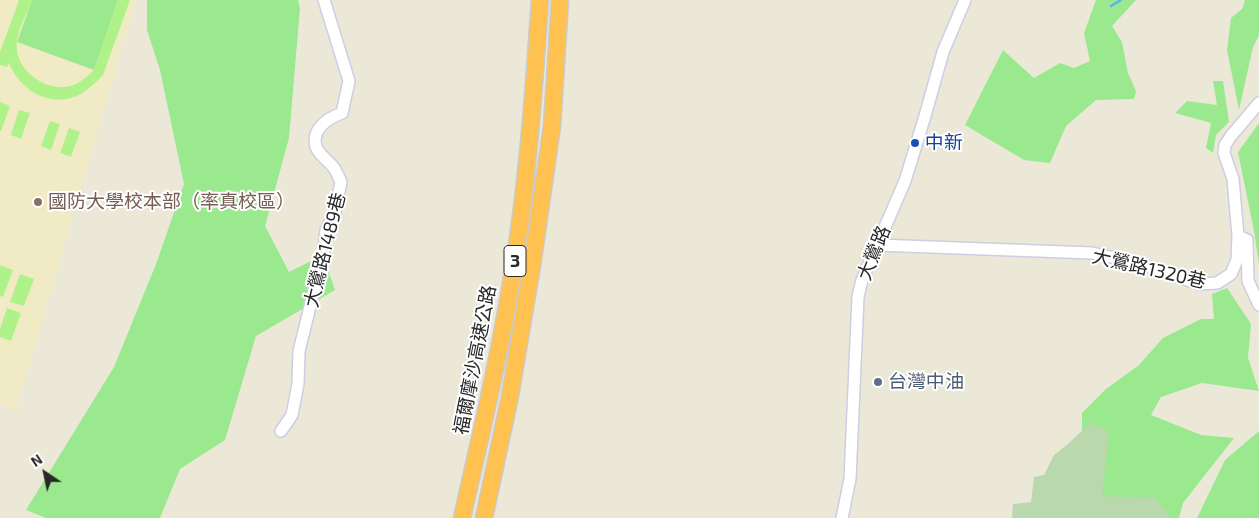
<!DOCTYPE html>
<html>
<head>
<meta charset="utf-8">
<style>
	body { margin:0 }
	#map { position:relative; width:1259px; height:518px; overflow:hidden; background:#ece8d8; font-family:"Exo 2",sans-serif }
	canvas { display:block }
	.north { position:absolute; left:20px; top:448px; width:50px; height:50px; -webkit-text-stroke:4px #fff; paint-order:stroke; rotate:326deg; font-size:14px; font-weight:700; line-height:20px; text-align:center; color:#282828 }
	.north::after { content:''; display:block; margin:auto; width:18px; height:22px; background:#282828; clip-path:polygon(50% 0,100% 100%,50% 72%,0 100%) }
</style>
</head>
<body>
<div id="map">
<canvas width="1259" height="518"></canvas>
<div class="north">N</div>
</div>
<script>
const context = document.querySelector('canvas').getContext('2d');
context.lineJoin = 'round';
function fill(path, color) { context.fillStyle = color; context.fill(path, 'evenodd'); }
function stroke(path, color, width, dash) { context.strokeStyle = color; context.lineWidth = width; context.lineCap = dash ? 'butt' : 'round'; context.setLineDash(dash || []); context.stroke(path); }
function drawText(font, color, halo, rows, align = 'center') {
  context.font = font + ' "Exo 2","Noto Sans TC",sans-serif'; context.lineWidth = 4; context.setLineDash([]); context.textBaseline = 'middle'; context.strokeStyle = halo; context.fillStyle = color; for (const [text, x, y, turn = 0] of rows) {
    context.save(); context.translate(x, y); context.rotate((+turn || 0) * Math.PI / 180); context.textAlign = isNaN(turn) ? turn : align; if (halo) context.strokeText(text, 0, 0); context.fillText(text, 0, 0); context.restore();
  }
}
const education = new Path2D(`
	M0 0H136L16 410 0 404Z`);
const green = new Path2D(`
	M32 0H118L94 70 17 42Z
	M147 0H298L300 8 289 138 265 226 289 272 323 255 335 290 256 336 225 440 180 469 160 518H46L26 510 114 367 156 264 184 184 160 70 147 30Z
	M1096 0H1136L1112 26 1122 42 1128 73 1136 91 1134 99 1096 100 1066 126 1050 163 1024 160 965 125 1003 50 1034 78 1060 63 1074 68 1090 61 1084 33Z
	M1245 0H1259V35L1253 47 1239 110 1227 50 1231 18 1242 9Z
	M1213 81H1223L1229 122 1216 135 1213 153 1206 148 1211 123 1175 113 1187 101 1217 105Z
	M1259 123V265L1254 231 1238 152Z
	M1227 288 1251 324 1248 358 1259 391 1202 383 1161 397 1151 415 1201 435 1234 438 1183 503 1179 518H1118L1078 513 1082 459V413L1106 389 1139 365 1163 338 1201 319H1214L1212 294Z
	M1259 431V518H1197L1225 460Z`);
const cemetery = new Path2D(`
	M1090 423 1109 431 1102 496 1156 498 1170 516 1168 518H1012L1013 504 1031 502 1034 477 1044 475 1054 455 1068 444Z`);
const pitch = new Path2D(`
	M19 0H32C27 13 19 27 17 41 13 66 40 89 64 87 75 87 86 78 94 70L118 0H130L103 75C96 82 88 90 79 95 50 109 20 90 9 63L7 67 0 65V52Z
	M0 102 10 106 1 131H0Z
	M19 110 30 113 21 139 11 135Z
	M50 121 60 124 51 150 41 146Z
	M69 128 80 132 71 157 60 153Z
	M0 265 13 270 3 297 0 296Z
	M20 274 34 279 24 306 10 302Z
	M7 308 21 313 11 341 0 337V329Z`);
const stream = new Path2D(`
	M1111 6 1121 0`);
const minor = new Path2D(`
	M1238 236 1247 240 1248 281 1259 305
	M877 245 1092 253 1138 263 1199 284 1217 283 1231 274 1237 260 1238 236 1233 179 1224 153 1225 145 1231 136 1259 103
	M281 431 292 415 298 384 299 351 324 250 326 230 335 212 341 182C339 177 337 173 334 168 329 161 319 155 316 147 311 129 328 118 342 113L349 81 324 0
	M842 518 850 479 858 297 862 280 905 181 925 116 943 52 965 0`);
const highway = new Path2D(`
	M462 518C481 434 501 350 514 265 528 177 534 88 540 0
	M484 518 510 396 532 266 552 126 560 0`);
const markers = [
	[915,143,5,"#1a4fb4"],
	[38,202,5,"#8d6e63"],
	[878,382,5,"#5c6f8a"]
];
const shields = [
	[515,261,22]
];
const shieldNames = [
	["3",515,261]
];
const transitNames = [
	["中新",925,143]
];
const educationNames = [
	["國防大學校本部（率真校區）",48,202]
];
const streetNames = [
	["大鶯路1489巷",325,250,-76],
	["大鶯路",874,253,-68],
	["大鶯路1320巷",1149,269,13],
	["福爾摩沙高速公路",475,360,-79]
];
const serviceNames = [
	["台灣中油",888,382]
];
fill(education, '#f0ebc5');
fill(green, '#9ae98e');
fill(cemetery, '#b9d8ad');
fill(pitch, '#aff289');
stroke(stream, '#5fb0fa', 2.5);
stroke(minor, '#cecde3', 14);
stroke(highway, '#cbcbcb', 19);
stroke(minor, '#fff', 11);
stroke(highway, '#ffc150', 16);
for (const [x, y, r, color] of markers) { const dot = new Path2D(); dot.arc(x, y, r, 0, 2 * Math.PI); context.fillStyle = color; context.fill(dot); stroke(dot, '#fff', 2); }
for (const [x, y, w] of shields) { const box = new Path2D(); box.roundRect(x - w / 2, y - 15.5, w, 31, 4); context.fillStyle = '#fff'; context.fill(box); stroke(box, '#282828', 1); }
drawText('bold 18px', '#282828', null, shieldNames);
drawText('19px', '#164399', '#fff', transitNames, 'left');
drawText('19px', '#785e54', '#fff', educationNames, 'left');
drawText('19px', '#282828', '#fff', streetNames);
drawText('19px', '#4e5e75', '#fff', serviceNames, 'left');
</script>
</body>
</html>
